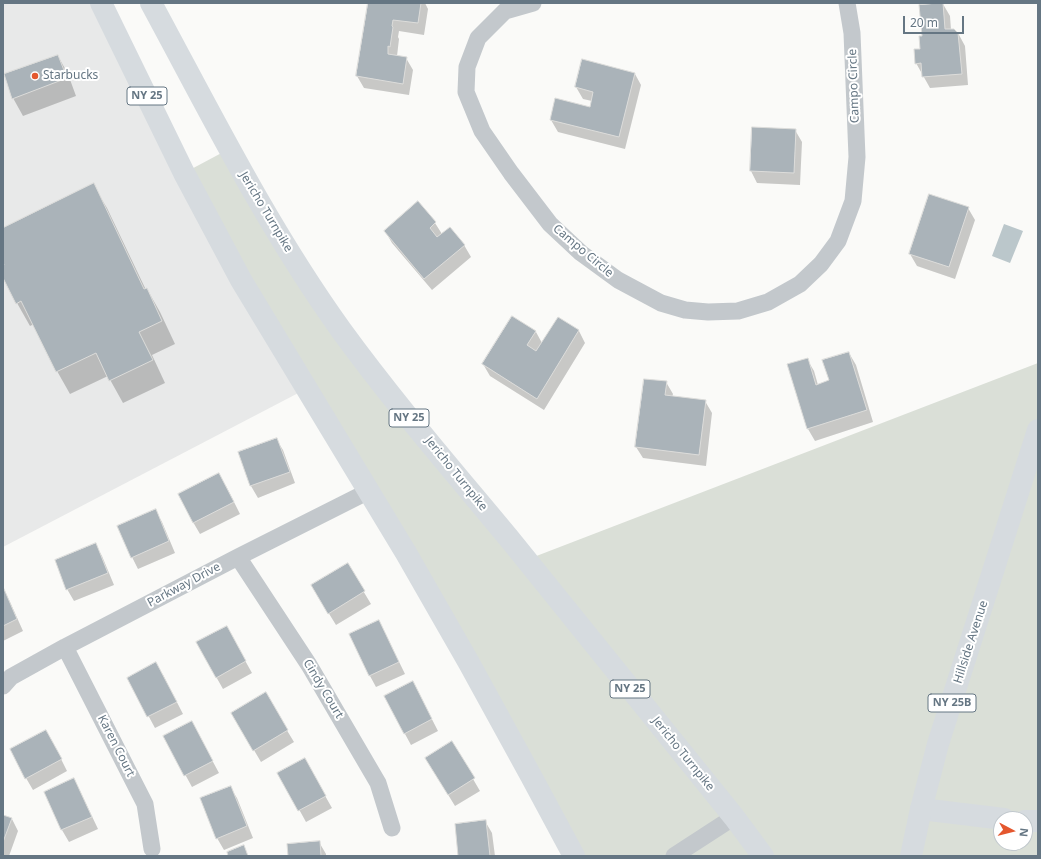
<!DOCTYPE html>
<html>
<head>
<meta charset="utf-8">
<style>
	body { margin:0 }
	#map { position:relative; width:1041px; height:859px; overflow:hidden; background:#fafaf8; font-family:"Noto Sans",sans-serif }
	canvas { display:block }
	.frame { position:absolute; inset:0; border:4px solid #657683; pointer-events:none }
	.north { position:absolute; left:993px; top:811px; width:40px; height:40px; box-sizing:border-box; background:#fff; border:1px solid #c1c8cd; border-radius:50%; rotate:97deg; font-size:11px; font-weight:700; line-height:16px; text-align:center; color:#657683 }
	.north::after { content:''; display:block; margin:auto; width:14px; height:18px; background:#e4572e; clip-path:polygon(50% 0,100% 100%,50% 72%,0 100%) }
	.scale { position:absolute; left:903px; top:16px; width:61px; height:18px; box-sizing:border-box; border:2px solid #657683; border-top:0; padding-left:5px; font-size:12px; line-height:14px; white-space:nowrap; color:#657683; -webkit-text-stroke:3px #fff; paint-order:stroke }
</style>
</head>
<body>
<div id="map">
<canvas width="1041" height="859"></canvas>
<div class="frame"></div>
<div class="north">N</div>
<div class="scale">20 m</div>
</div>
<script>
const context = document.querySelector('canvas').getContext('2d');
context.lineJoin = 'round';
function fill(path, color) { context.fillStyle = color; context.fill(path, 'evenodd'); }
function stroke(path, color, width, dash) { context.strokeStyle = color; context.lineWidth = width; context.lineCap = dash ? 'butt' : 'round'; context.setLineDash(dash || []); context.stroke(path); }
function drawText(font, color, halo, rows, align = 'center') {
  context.font = font + ' "Noto Sans",sans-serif'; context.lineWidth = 4; context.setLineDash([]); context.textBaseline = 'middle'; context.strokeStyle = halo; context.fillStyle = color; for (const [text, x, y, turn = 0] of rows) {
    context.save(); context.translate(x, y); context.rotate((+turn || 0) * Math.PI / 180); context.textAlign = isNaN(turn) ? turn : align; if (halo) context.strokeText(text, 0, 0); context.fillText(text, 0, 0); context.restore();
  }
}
const built = new Path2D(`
	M3 3H101L306 389 3 547Z`);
const green = new Path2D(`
	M229 149 276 231 526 560 1038 363V856H574L184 173ZM1001 819H1025V843H1001Z`);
const water = new Path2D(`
	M1004 224 1023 231 1010 263 992 256Z`);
const shadow = new Path2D(`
	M369 3H425L428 9 424 35 399 31 398 37 399 39 397 56 406 58 413 70 409 95 364 88 357 76Z
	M943 4 950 16 951 30 958 33 965 46 968 85 930 88 916 63 921 50 923 37Z
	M58 56 68 74 76 96 23 116 13 98Z
	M635 74 641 85 625 149 558 132 551 120 590 108 592 101 583 99 576 87Z
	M753 128 795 130 802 142 800 185 757 183 751 171Z
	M93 185 107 208 146 290 147 289 160 312 175 344 152 355 165 383 123 403 108 376 70 394 57 371 34 324 30 326 17 303 3 275V266L5 265 3 261V229Z
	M418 203 435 223 442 234 464 245 471 257 432 290 392 243 385 231Z
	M968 208 975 220 955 279 917 266 910 254Z
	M558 318 579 331 585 343 544 410 490 376 483 364 536 332 542 343Z
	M849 353 856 365 873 422 815 441 808 429 788 365 807 359 814 371 818 385 830 381Z
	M666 382 673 394 672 397 705 401 712 413 706 466 643 458 636 447Z
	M276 439 283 450 295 483 258 498 251 486 239 453Z
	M226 486 240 514 200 534 193 522Z
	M155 510 162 522 175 553 138 569 132 557Z
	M95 544 102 556 114 585 74 601 67 589Z
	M347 564 371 604 336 625 312 586Z
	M4 590 10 602 23 631 3 641Z
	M379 621 385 633 405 674 376 687 370 676Z
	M233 639 252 673 223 689 197 643Z
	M163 675 183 714 155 728 128 678Z
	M265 694 294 742 261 762 232 713Z
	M419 694 438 731 411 745 405 734Z
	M198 734 219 773 192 787 164 736Z
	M53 743 67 771 33 790 26 778Z
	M452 743 480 791 455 806 433 770Z
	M311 771 332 808 306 822 279 773Z
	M74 779 80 791 98 829 69 842 62 830 45 792Z
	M230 787 237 798 253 838 224 850 217 838Z
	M3 816 12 819 18 831 9 856H3Z
	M485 821 492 833 495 856H459Z
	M319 842 326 854V856H289Z`);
const building = new Path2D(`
	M368 3H421L418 23 393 20 392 26 393 27 390 47 388 46V54L407 57 403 84 356 76Z
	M943 3 945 29H954L958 33 962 74 922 77 921 63 915 64 914 49H920L919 36H922L919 5Z
	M58 55 67 78 12 99 4 74Z
	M582 59 635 73 619 137 550 120 555 98 590 107 593 92 575 87Z
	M752 127 796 129 794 173 750 171Z
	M94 183 144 289 147 288 162 321 139 332 153 360 109 381 96 353 56 372 21 301 16 304 3 278V265H4L3 263V228Z
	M929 194 969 207 949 267 909 254Z
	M418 201 436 222 430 228 437 237 450 227 465 245 424 279 384 231Z
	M512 316 536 331 527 345 536 351 558 317 579 330 537 399 482 364Z
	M849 352 867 410 807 429 787 364 808 358 816 385 829 380 822 360Z
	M644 379 667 381 665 395 706 400 699 455 635 447Z
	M277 438 290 472 250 486 238 452Z
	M219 473 234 502 193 523 178 494Z
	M156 509 169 541 131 558 117 526Z
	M96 543 108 573 66 590 55 560Z
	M348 563 365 591 328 614 311 585Z
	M4 589 17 619 3 626V590Z
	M379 620 399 662 369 676 349 634Z
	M227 626 246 661 216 678 196 642Z
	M156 662 177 702 147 717 127 678Z
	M413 681 432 719 404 734 384 696Z
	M266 692 288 730 253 751 231 713Z
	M192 721 213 761 184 776 163 736Z
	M46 730 62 759 25 779 10 749Z
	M452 741 475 778 448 795 425 758Z
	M305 758 326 796 298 811 277 773Z
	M74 778 92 817 61 830 44 792Z
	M231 786 247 826 216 839 200 798Z
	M3 815 12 818 3 842Z
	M486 820 490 856H458L455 824Z
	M320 841 321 856H288L287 844Z
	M244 845 248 856H228L227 852Z`);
const street = new Path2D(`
	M533 3 505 11 478 38 467 67 466 92 482 131 511 173 550 224 581 253 618 280 661 303 685 310 708 312 738 311 768 302 800 284 821 264 838 241 853 201 857 157 852 33 847 3
	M238 557 309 665 378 783 392 828
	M65 647 145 804 152 849
	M3 686 11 677 65 647 238 557 369 491
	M674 856 734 817`);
const secondary = new Path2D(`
	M921 809 1004 819
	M1025 821H1038`);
const primary = new Path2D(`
	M101 3 184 173 241 280 406 553 469 663 531 776 574 856
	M151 3C211 114 267 227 341 330 394 403 454 472 512 542 586 633 660 725 734 817L763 856
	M911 856 921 809 938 744 1038 430`);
const markers = [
	[35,76,4,"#e4572e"]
];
const shields = [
	[147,96,40],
	[409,418,40],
	[630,689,40],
	[952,703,48]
];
const shieldNames = [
	["NY 25",147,96],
	["NY 25",409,418],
	["NY 25",630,689],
	["NY 25B",952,703]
];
const poiNames = [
	["Starbucks",43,76]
];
const streetNames = [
	["Campo Circle",854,86,-92],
	["Jericho Turnpike",266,212,59],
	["Campo Circle",583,251,40],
	["Jericho Turnpike",456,474,51],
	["Parkway Drive",184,585,-28],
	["Hillside Avenue",971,642,-72],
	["Cindy Court",323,689,59],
	["Karen Court",116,746,63],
	["Jericho Turnpike",683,754,51]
];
fill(built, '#e8e9e9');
fill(green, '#dadfd7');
fill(water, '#bbc7cb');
fill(shadow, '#0003');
fill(building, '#aab3b9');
stroke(building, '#dcdcda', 1);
stroke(street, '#c3c8cc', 17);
stroke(secondary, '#d6dbdf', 22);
stroke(primary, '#d6dbdf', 22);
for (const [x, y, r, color] of markers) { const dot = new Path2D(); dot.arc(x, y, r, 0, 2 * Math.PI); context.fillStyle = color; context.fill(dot); stroke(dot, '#fff', 1.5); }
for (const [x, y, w] of shields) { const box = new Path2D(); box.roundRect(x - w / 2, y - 9, w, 18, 3); context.fillStyle = '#fff'; context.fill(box); stroke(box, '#657683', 1); }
drawText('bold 11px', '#657683', null, shieldNames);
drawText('12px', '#657683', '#fff', poiNames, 'left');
drawText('12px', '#657683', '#fff', streetNames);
</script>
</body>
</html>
